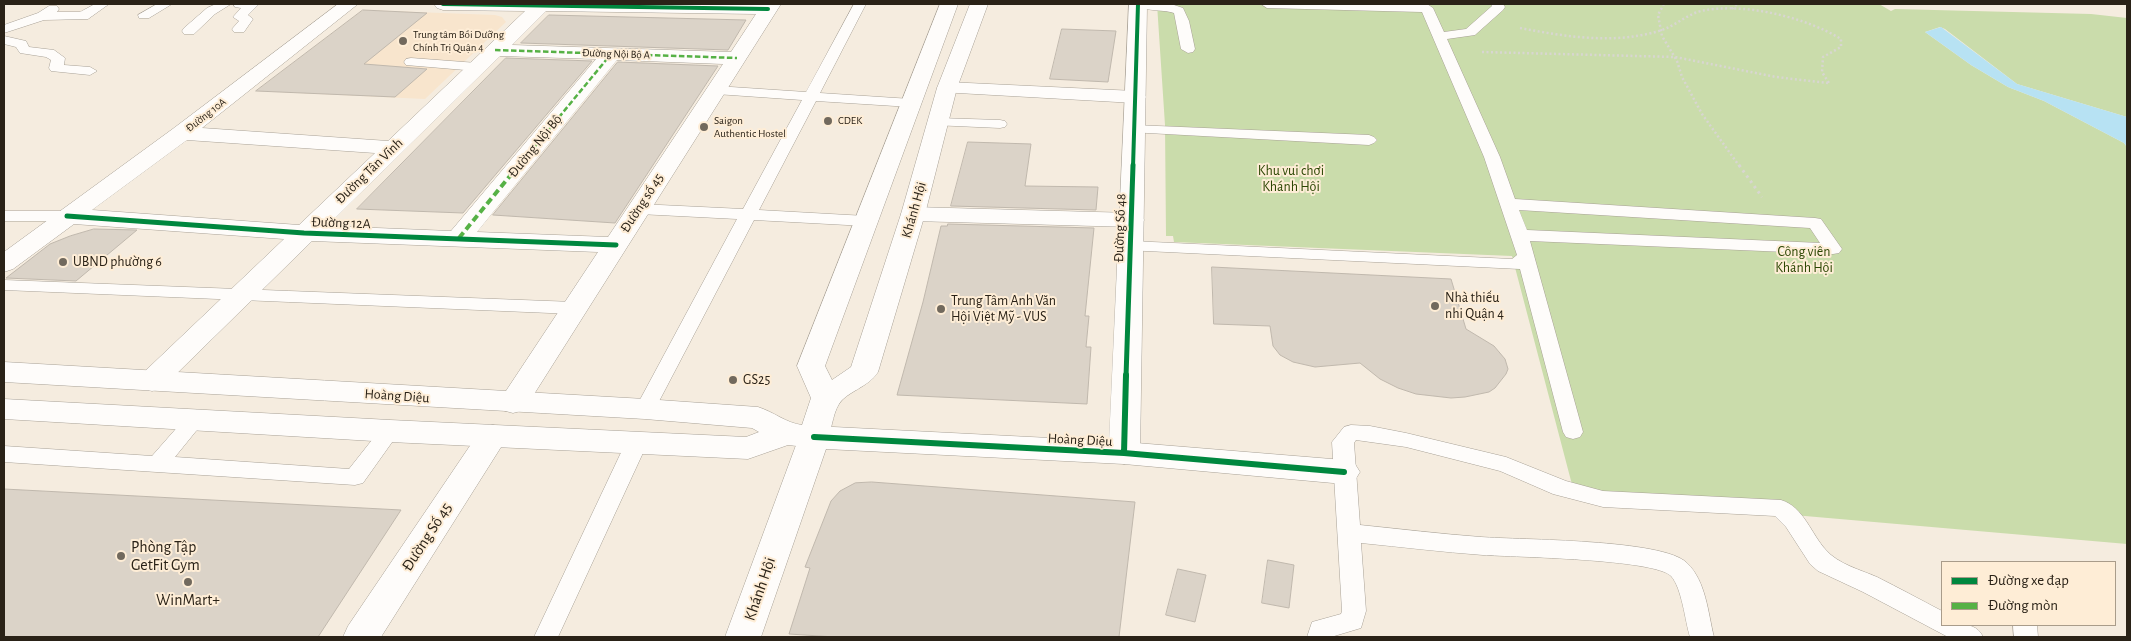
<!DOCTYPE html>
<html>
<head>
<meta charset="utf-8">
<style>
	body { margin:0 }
	#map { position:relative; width:2131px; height:641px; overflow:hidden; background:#f5ecdf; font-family:"Alegreya Sans",sans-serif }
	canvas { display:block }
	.frame { position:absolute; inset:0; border:5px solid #2a2217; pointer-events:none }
	.legend { position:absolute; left:1941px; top:561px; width:175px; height:65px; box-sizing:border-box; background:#feedd6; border:1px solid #a99c8a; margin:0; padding:6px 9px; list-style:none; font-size:15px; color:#2a2217 }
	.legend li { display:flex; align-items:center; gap:10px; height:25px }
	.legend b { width:25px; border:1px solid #a99c8a }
</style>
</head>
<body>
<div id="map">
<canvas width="2131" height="641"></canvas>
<div class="frame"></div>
<ul class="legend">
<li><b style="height:6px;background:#00873e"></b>Đường xe đạp</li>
<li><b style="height:6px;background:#56b145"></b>Đường mòn</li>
</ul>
</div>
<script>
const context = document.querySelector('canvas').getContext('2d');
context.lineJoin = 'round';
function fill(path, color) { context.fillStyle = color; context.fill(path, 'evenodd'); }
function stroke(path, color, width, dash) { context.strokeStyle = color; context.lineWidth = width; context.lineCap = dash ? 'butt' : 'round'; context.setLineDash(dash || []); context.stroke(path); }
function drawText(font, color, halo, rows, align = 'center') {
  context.font = font + ' "Alegreya Sans",sans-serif'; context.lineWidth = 4; context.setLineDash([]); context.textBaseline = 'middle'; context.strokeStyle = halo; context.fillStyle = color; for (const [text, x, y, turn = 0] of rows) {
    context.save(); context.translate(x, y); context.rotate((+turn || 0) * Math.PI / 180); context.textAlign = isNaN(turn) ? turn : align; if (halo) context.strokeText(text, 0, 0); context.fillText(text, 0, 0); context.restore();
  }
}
const built = new Path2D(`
	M363 10 495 15 502 17 506 22 425 99 256 91Z`);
const green = new Path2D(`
	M1157 4H1879L1891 11 1895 9 2091 14 2127 18V117L2017 84 1945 29 1940 27 1925 32 1971 65 2008 87 2044 101 2124 143 2127 147V544L1575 496 1512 256 1174 242 1173 236H1166L1165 125Z`);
const water = new Path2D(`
	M1941 27 2017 84 2127 117V147L2124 143 2044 101 2008 87 1971 65 1925 32Z`);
const building = new Path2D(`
	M363 10 427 13 364 64 427 69 395 97 256 91Z
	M549 15 746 20 728 50 521 43Z
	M1062 29 1116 31 1108 82 1050 79Z
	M506 58 592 61 463 213 357 209Z
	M618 62 718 66 615 223 493 215Z
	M968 142 1031 144 1025 186 1098 187 1096 210 951 206Z
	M948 224 1094 228 1085 316H1089L1086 347H1091L1087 404 897 395 923 302 941 226H947Z
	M94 229 137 230 76 281 6 278 50 244 70 236Z
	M1212 267 1451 279 1466 329 1494 346 1505 359 1508 369 1506 374 1495 388 1489 392 1465 397 1451 398 1416 394 1398 388 1380 379 1360 363 1315 367 1293 362 1280 355 1273 346 1270 326 1214 324Z
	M872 482 1135 502 1119 637H835L789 634 810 568 805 567 831 501 840 491 855 483Z
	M4 489 401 510 318 637H4Z
	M1268 560 1294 565 1289 608 1262 603Z
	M1178 569 1206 575 1195 622 1166 615Z`);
const pathFar1 = new Path2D(`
	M1664 4 1658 15 1662 36 1677 61 1682 77 1702 114 1740 167
	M1732 9 1737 4
	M1520 28C1556 35 1594 41 1630 37 1642 35 1656 33 1667 28 1678 23 1689 14 1701 11 1743 2 1805 17 1841 39V47L1823 57 1822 72 1829 83
	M1482 52 1675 57 1776 77 1828 83`);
const path = new Path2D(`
	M1739 165 1762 197`);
const lane = new Path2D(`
	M95 4H109L88 19 44 20 4 33V25L38 13 49 6H57L59 9 57 12H80Z
	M157 4H172L149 18H139L138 15Z
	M216 4H231L215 14 194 34H184L182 31 184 28 207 8Z
	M233 4 258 5 248 15 253 19 244 32H234L232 29 239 21 233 17 241 8 235 7Z
	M854 4H866L820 93 911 99 916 100 918 103 916 106 911 107 816 101 759 210 866 216 872 217 874 221 872 225 866 226 754 220 655 409 652 414 645 416 638 414 635 409 737 219 639 214 633 213 631 209 633 205 639 204 743 209 802 100 716 94 711 93 709 90 711 87 716 86 806 92Z
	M1135 4H1171L1183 8 1189 21 1195 49 1193 52 1188 53 1181 49 1174 13C1162 9 1143 12 1135 4Z
	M1261 4H1427L1433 8 1444 32 1466 29 1492 6 1491 4H1503L1505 7 1503 10 1475 35 1447 39 1500 157 1515 199 1815 218 1821 219 1842 249 1839 253 1833 254 1530 241 1583 432 1580 437 1573 439 1566 437 1563 432 1520 269 1125 250 1122 246 1125 242 1131 241 1512 259 1517 255 1484 157 1422 12 1267 8ZM1519 210 1810 228 1820 243 1527 230Z
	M4 36 26 41 29 47 54 50 65 58 64 65 90 67 97 71 90 75 51 71 49 68 51 60 46 57 20 53 16 47 4 44Z
	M411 58 477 63 484 67 477 71 406 65 404 62 406 59Z
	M938 118 1000 120 1005 121 1007 124 1005 127 1000 128 933 125 931 122 933 119Z
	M1134 125 1369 135 1374 137 1377 140 1374 143 1369 145 1129 132 1127 129 1129 126Z
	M4 211H67L73 212 75 216 73 220 67 221H4Z
	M4 280 574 302 581 304 583 308 581 312 574 314 4 290Z
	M195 413 202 415 205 420 175 457 349 469 383 426 390 424 397 426 400 431 363 483 355 485 4 462V446L152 456 188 415Z
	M1351 425 1370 426 1406 433 1506 457 1566 481 1603 491 1781 500C1804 507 1811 534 1826 550 1838 564 1861 570 1877 577 1899 588 1921 600 1942 611V625C1958 625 1976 621 1983 637H1948L1863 592 1818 571 1810 564 1786 527 1775 516 1603 507 1553 494 1500 471 1406 447 1356 440 1354 443 1360 525C1400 529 1441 534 1481 537 1520 540 1664 539 1687 563 1706 581 1708 613 1714 637H1690C1685 621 1682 588 1671 576 1654 559 1514 557 1483 555 1442 552 1402 547 1361 543L1366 611 1361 628 1331 637H1307L1312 622 1341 614 1342 611 1332 442 1344 427Z
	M637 434 644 437 648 442 558 637H534L626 442 630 437Z
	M2013 625H2037L2038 637H2014Z`);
const street = new Path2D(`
	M338 4H358L202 128 388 141 525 11 443 10 437 8 434 4H781L524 410 513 413 502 410 498 403 598 252 312 241 162 388 152 391 142 388 137 381 142 374 284 239 74 224 13 269 4 272V252L174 128ZM546 11 756 14 731 52 512 45ZM500 56 596 59 451 231 327 226ZM617 60 723 64 608 237 477 232ZM187 140 375 153 299 225 92 210Z
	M947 82 1135 91 1142 93 1146 97 1142 101 1135 103 940 92 937 88 940 84Z
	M913 207 1132 213 1141 215 1144 220 1141 225 1132 227 913 221 904 219 901 214 904 209Z
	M493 425 504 428 508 436 381 637H343L348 626 482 428Z
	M1124 442 1344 460 1355 464 1360 472 1355 480 1344 484 1124 464 1113 461 1108 453 1113 445Z`);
const secondary = new Path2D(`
	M1129 4H1147L1140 453 1135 461 1124 464 826 449 761 637H725L799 437 803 429 814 426 1109 441Z`);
const primary = new Path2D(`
	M940 4H958L825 366 832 380 851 367 901 214 937 88 970 4H988L957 88 925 214 878 372C869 387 846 392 839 404 832 415 832 432 825 445L814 448 788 445 748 459 390 442 4 419V399L390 420 746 437 759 432 752 428 645 419 4 382V362L645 399 758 407C774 412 786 423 802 425L811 398 797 366Z`);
const quietFar1 = new Path2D(`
	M495 50 737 58
	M518 167 611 54`);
const quiet = new Path2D(`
	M459 238 519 165`);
const cyclewayFar2 = new Path2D(`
	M443 4 768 9
	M1133 167 1138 4`);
const cyclewayFar1 = new Path2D(`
	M67 216 304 233 616 245
	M1126 377 1133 165`);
const cycleway = new Path2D(`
	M814 437 1124 453 1344 472
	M1124 453 1126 375`);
const markers = [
	[403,41,5,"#71695d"],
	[828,121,5,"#71695d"],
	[704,127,5,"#71695d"],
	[63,262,5,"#71695d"],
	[1435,306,5,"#71695d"],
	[941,309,5,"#71695d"],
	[733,380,5,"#71695d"],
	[121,556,5,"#71695d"],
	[188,582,5,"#71695d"]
];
const farPoinames = [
	["Trung tâm Bồi Dưỡng",413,35],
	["Chính Trị Quận 4",413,48],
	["Saigon",714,121],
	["Authentic Hostel",714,134],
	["CDEK",838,121]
];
const farStreetnames = [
	["Đường Nội Bộ A",616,54,2],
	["Đường 10A",206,115,-38]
];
const streetNames = [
	["Đường Nội Bộ",535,146,-51],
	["Đường Tân Vĩnh",369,171,-44],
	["Đường số 45",642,203,-57],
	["Khánh Hội",914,210,-74],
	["Đường 12A",341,223,2],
	["Đường Số 48",1120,228,-88],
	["Hoàng Diệu",397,396,4],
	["Hoàng Diệu",1080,440,3]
];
const parkNames = [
	["Khu vui chơi",1291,171],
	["Khánh Hội",1291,187],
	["Công viên",1804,252],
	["Khánh Hội",1804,268]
];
const poiNames = [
	["UBND phường 6",73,262],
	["Nhà thiếu",1445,298],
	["nhi Quận 4",1445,314],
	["Trung Tâm Anh Văn",951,301],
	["Hội Việt Mỹ - VUS",951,317],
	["GS25",743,380]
];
const nearStreetnames = [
	["Đường Số 45",427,537,-57],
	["Khánh Hội",760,589,-71]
];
const nearPoinames = [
	["Phòng Tập",131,547],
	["GetFit Gym",131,565],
	["WinMart+",188,600,"center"]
];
fill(built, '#f8e5cd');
fill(green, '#cadcab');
fill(water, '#b7e2f3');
fill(building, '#dbd3c8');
stroke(building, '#c0b8ad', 1);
stroke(lane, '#a8a196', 1);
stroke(street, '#a8a196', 1);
stroke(secondary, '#a8a196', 1);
stroke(primary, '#a8a196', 1);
stroke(pathFar1, '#d8d6d1', 2.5, [2, 2.5]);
stroke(path, '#d8d6d1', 3, [2.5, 4]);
fill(lane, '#fefcfa');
fill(street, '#fefcfa');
fill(secondary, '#fefcfa');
fill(primary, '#fefcfa');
stroke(quietFar1, '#56b145', 2.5, [5.5, 2.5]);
stroke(quiet, '#56b145', 4, [7, 4]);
stroke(cyclewayFar2, '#00873e', 4);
stroke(cyclewayFar1, '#00873e', 5);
stroke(cycleway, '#00873e', 6);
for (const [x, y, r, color] of markers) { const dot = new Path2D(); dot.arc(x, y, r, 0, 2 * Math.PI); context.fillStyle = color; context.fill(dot); stroke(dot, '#feedd6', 2); }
drawText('11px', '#2a2217', '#feedd6', farPoinames, 'left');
drawText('11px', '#2a2217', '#feedd6', farStreetnames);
drawText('14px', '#2a2217', '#feedd6', streetNames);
drawText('14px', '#2b4602', '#feedd6', parkNames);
drawText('14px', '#2a2217', '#feedd6', poiNames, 'left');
drawText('16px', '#2a2217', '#feedd6', nearStreetnames);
drawText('16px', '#2a2217', '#feedd6', nearPoinames, 'left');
</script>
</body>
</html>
